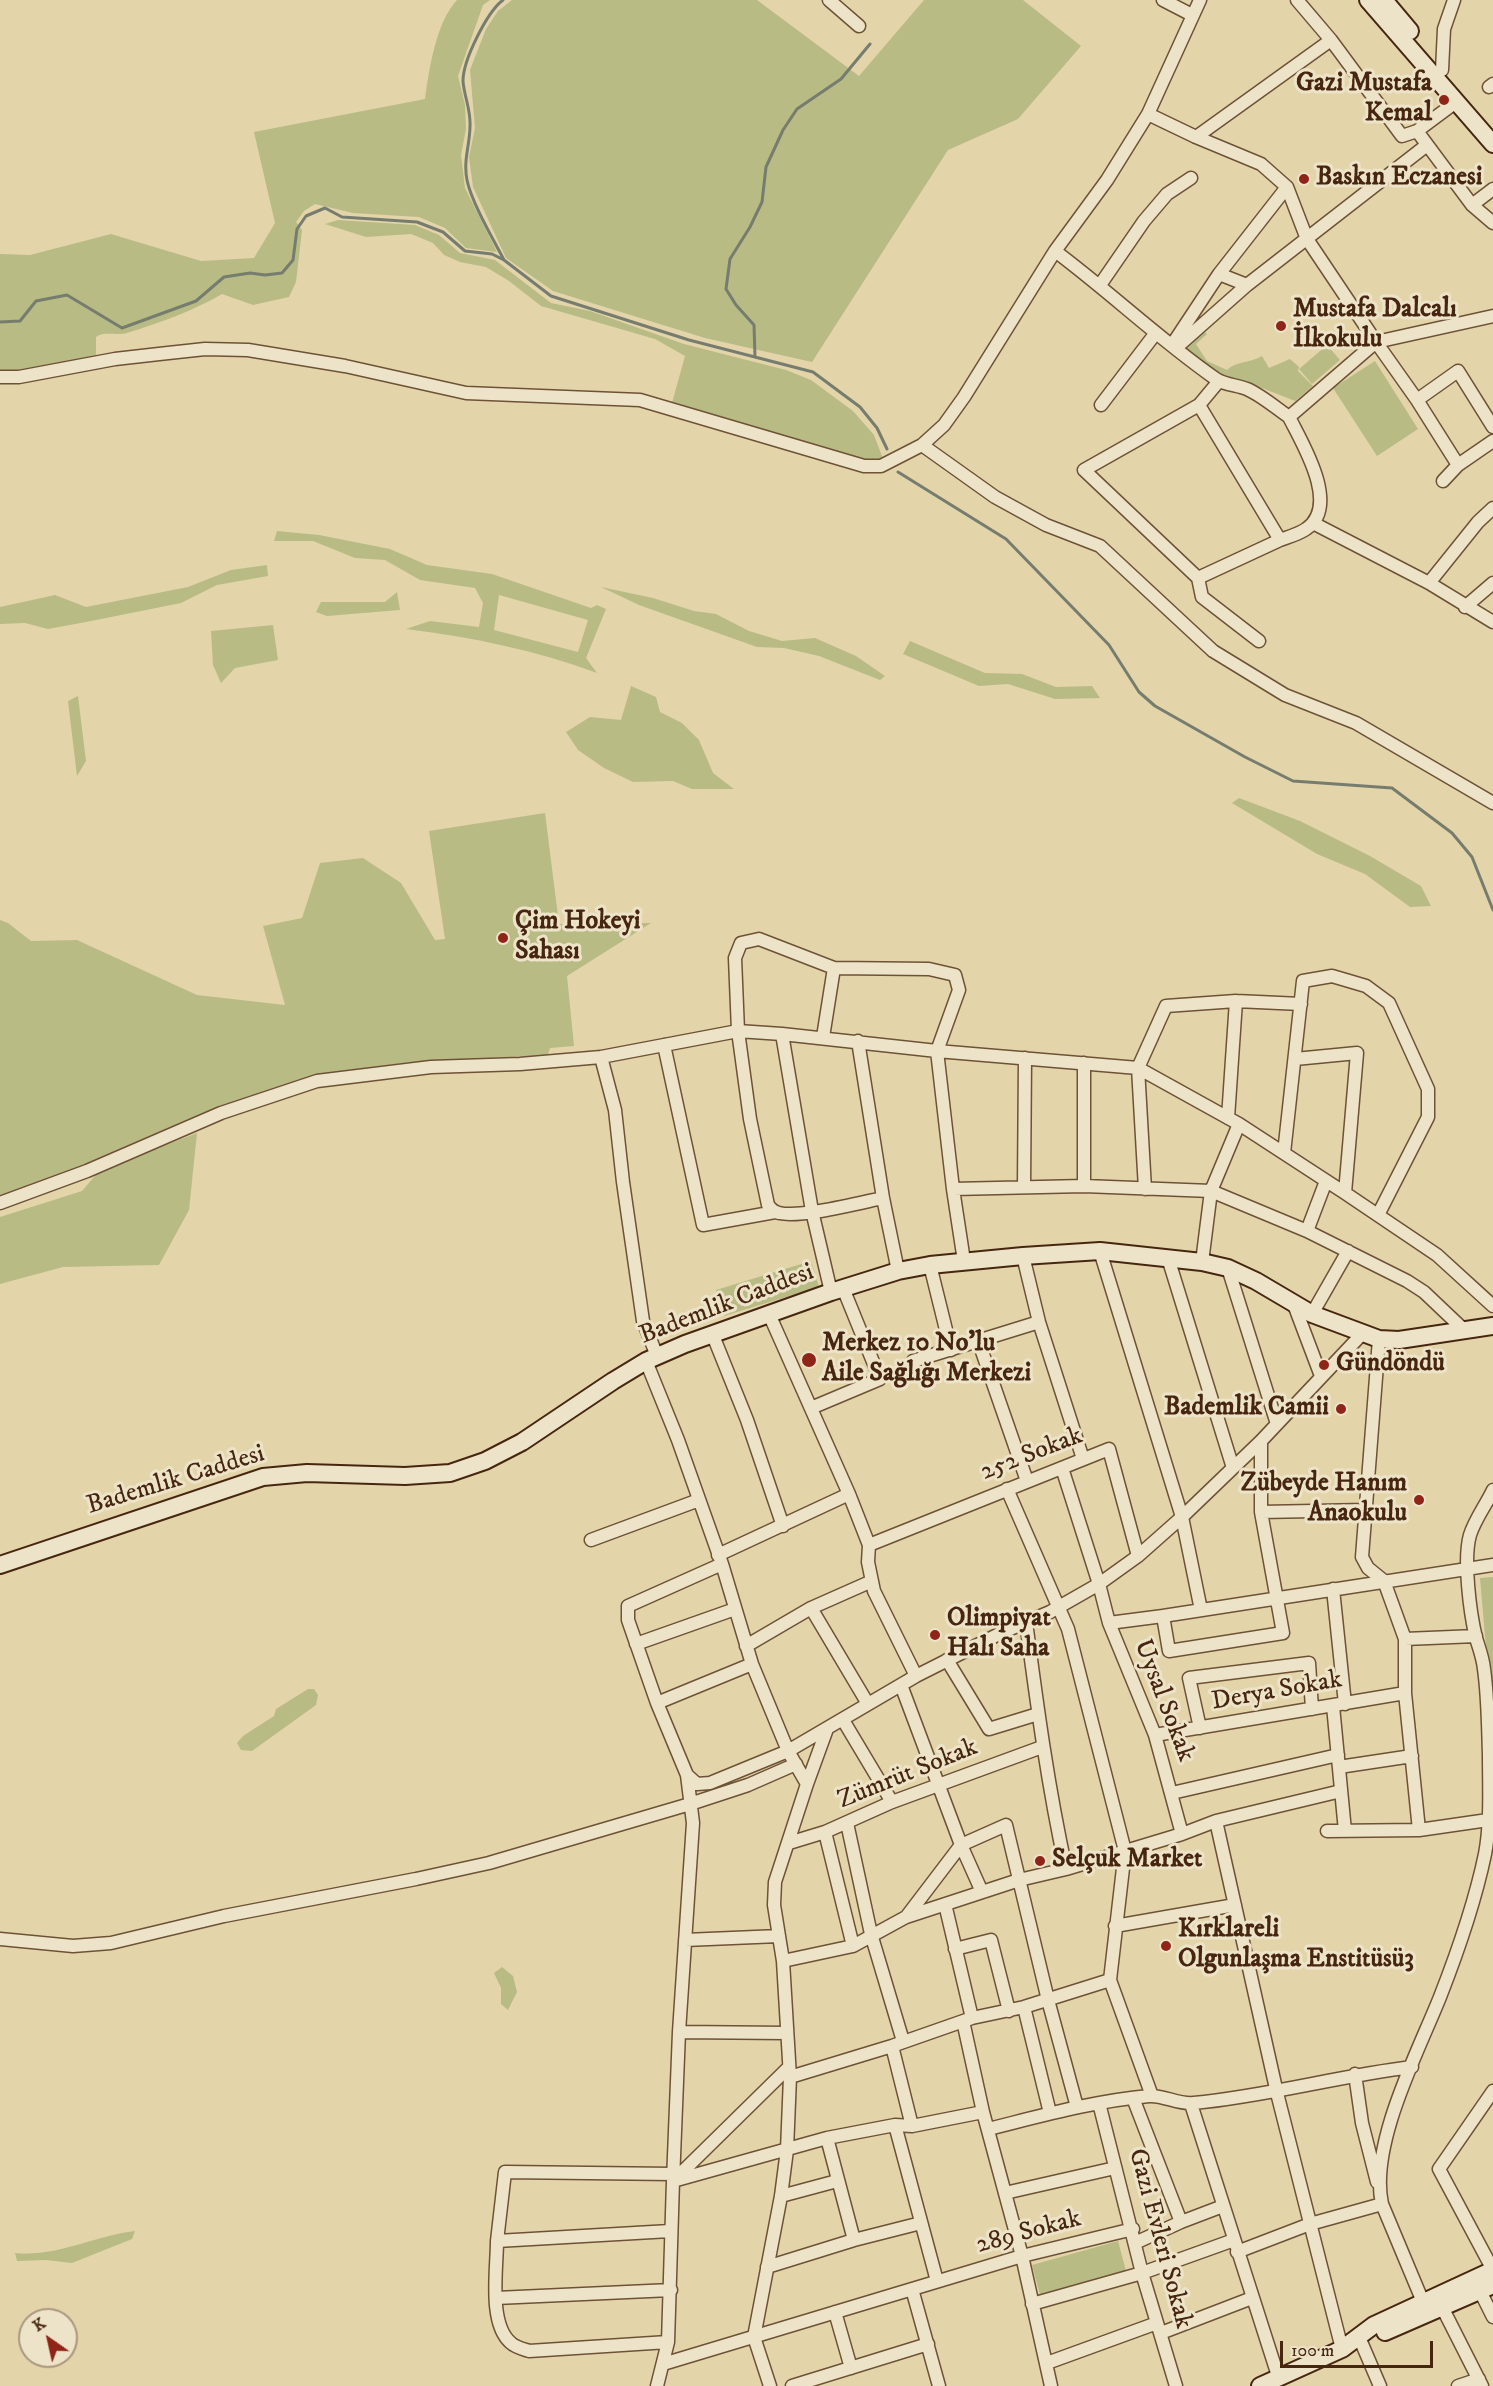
<!DOCTYPE html>
<html>
<head>
<meta charset="utf-8">
<style>
	body { margin:0 }
	#map { position:relative; width:1493px; height:2386px; overflow:hidden; background:#e3d4aa; font-family:"IM FELL DW Pica",serif }
	canvas { display:block }
	.north { position:absolute; left:18px; top:2308px; width:60px; height:60px; box-sizing:border-box; background:#ede3c8; border:2px solid #ab977e; border-radius:50%; rotate:326deg; font-size:16px; font-weight:700; line-height:24px; text-align:center; color:#472610 }
	.north::after { content:''; display:block; margin:auto; width:21px; height:27px; background:#8f2418; clip-path:polygon(50% 0,100% 100%,50% 72%,0 100%) }
	.scale { position:absolute; left:1280px; top:2341px; width:153px; height:27px; box-sizing:border-box; border:3px solid #472610; border-top:0; padding-left:8px; font-size:18px; line-height:21px; white-space:nowrap; color:#472610; -webkit-text-stroke:4px #ede3c8; paint-order:stroke }
</style>
</head>
<body>
<div id="map">
<canvas width="1493" height="2386"></canvas>
<div class="north">K</div>
<div class="scale">100 m</div>
</div>
<script>
const context = document.querySelector('canvas').getContext('2d');
context.lineJoin = 'round';
function fill(path, color) { context.fillStyle = color; context.fill(path, 'evenodd'); }
function stroke(path, color, width, dash) { context.strokeStyle = color; context.lineWidth = width; context.lineCap = dash ? 'butt' : 'round'; context.setLineDash(dash || []); context.stroke(path); }
function drawText(font, color, halo, rows, align = 'center') {
  context.font = font + ' "IM FELL DW Pica",serif'; context.lineWidth = 6; context.setLineDash([]); context.textBaseline = 'middle'; context.strokeStyle = halo; context.fillStyle = color; for (const [text, x, y, turn = 0] of rows) {
    context.save(); context.translate(x, y); context.rotate((+turn || 0) * Math.PI / 180); context.textAlign = isNaN(turn) ? turn : align; if (halo) context.strokeText(text, 0, 0); context.fillText(text, 0, 0); context.restore();
  }
}
const green = new Path2D(`
	M457 0H490L483 5 458 76 465 105 466 129 461 155 465 188 497 252 466 248 445 228 419 217 353 213 315 204 304 211 296 222 302 230 296 282 289 297 253 305 222 294C193 311 159 323 127 333 117 336 104 331 96 337V357L20 374 0 373V254L30 255 111 234 201 261 254 258 275 223 254 132 425 99C429 70 436 22 457 0Z
	M512 0H757L859 76 924 0H1023L1081 46 1018 119 948 150 812 362 705 338 553 291 506 258 473 187 469 157 475 128 470 70 486 29 498 11Z
	M338 220 415 225 439 235 460 253 495 260 551 303 590 311 684 344 786 370 811 380 853 411 874 435 883 459 867 462 745 429 672 403 685 356 655 339 541 306 509 281 486 267 460 262 444 255 433 243 411 234 366 237 325 224Z
	M1203 331 1207 334 1196 344 1207 361 1227 370C1236 361 1250 363 1262 356L1269 368 1290 359 1299 367 1298 371 1313 386 1295 401 1262 388 1232 381C1224 370 1208 371 1199 363 1194 358 1187 349 1184 344Z
	M1327 345 1340 360 1312 384 1299 369Z
	M1375 361 1418 429 1377 456 1333 388Z
	M277 531 319 535 390 549 427 565 492 574 591 608 597 605 606 609 586 658 597 673C535 650 471 637 406 629L430 621 479 627 483 603 475 588 420 580 385 560 355 558 313 541H274ZM499 595 588 620 578 652 494 630Z
	M267 565 268 576 217 585 181 603 86 622 48 629 25 623 0 624V607L55 595 86 607 188 587 231 570Z
	M601 587 653 598 694 611 716 614 749 631 782 641 815 638 856 656 885 676 880 680 819 656 784 648 757 647 639 605Z
	M397 592 400 610 327 616 316 612 321 602H385Z
	M273 625 278 660 235 668 221 683 213 665 211 631Z
	M910 641 985 673 1022 674 1056 687 1092 686 1100 698 1055 699 1008 684 979 686 903 654Z
	M631 686 656 697 660 712 682 723 699 740 713 773 734 789H692L673 781 633 782 604 768 578 750 566 732 590 717 621 720Z
	M78 696 86 761 77 776 68 701Z
	M1239 798 1300 821 1370 856 1421 886 1431 906 1410 907 1365 874 1317 854 1232 803Z
	M545 813 559 924 651 923 567 976 574 1046 550 1048 548 1055 412 1062 334 1072 259 1093 107 1158 0 1197V920L8 923 31 941 77 940 197 995 285 1005 263 926 302 918 320 863 363 858 401 883 435 940 445 939 429 831Z
	M197 1133 189 1210 159 1265 63 1267 0 1284V1217L82 1191 100 1170Z
	M811 1261 819 1287 724 1316 716 1290Z
	M1493 1577V1728L1480 1578Z
	M308 1689H314L318 1695 316 1705 252 1751 241 1750 237 1743 243 1736 274 1716 276 1709Z
	M502 1967 513 1976 517 1992 508 2010 501 2004V1988L494 1973Z
	M135 2231 132 2239 72 2263 46 2260 17 2261 15 2253C58 2257 93 2236 135 2231Z
	M1118 2241 1126 2271 1040 2295 1032 2265Z`);
const stream = new Path2D(`
	M503 0C487 12 463 60 463 81 464 96 471 110 470 126 470 145 463 160 467 180 471 201 493 239 504 260
	M0 322 20 321 36 301 67 295 122 328 196 301 224 277 250 273 265 275 282 273 293 260 297 229 306 216 325 208 342 217 417 222 443 232 465 251 492 254 504 260 551 296 689 340 813 372 860 407 877 428 887 449
	M755 357 754 325 736 305 726 289 730 259 750 227 762 202 766 167 783 130 797 109 841 79 870 44
	M898 472 1006 539 1109 645 1139 692 1155 706 1245 757 1293 781 1392 788 1452 833 1472 857 1493 910`);
const street = new Path2D(`
	M829 0 859 26
	M1163 0 1192 15
	M1297 0 1331 40 1402 136 1417 131 1472 205 1493 223
	M1442 70 1444 29 1454 0
	M1489 87 1493 84
	M1148 114 1196 137 1261 164 1287 187 1307 239 1376 342 1493 316
	M1417 131 1456 102
	M1196 137 1331 40
	M1472 205 1493 189
	M1055 251C1110 292 1160 340 1216 379 1225 385 1237 385 1247 389 1261 395 1276 408 1289 417L1376 342 1417 400 1458 465
	M1219 274 1247 285
	M1100 285 1144 221 1167 194 1191 178
	M1172 345 1219 274 1287 187
	M1177 347 1247 285 1427 145
	M0 377H19L115 359 159 354 205 349 248 350 345 366 466 393 640 400 864 466H881L922 445 944 425 964 397 1055 251 1107 180 1148 114 1200 0
	M1219 381 1199 405 1084 470 1198 578 1280 540
	M1417 400 1458 371 1493 427
	M1101 405 1155 334
	M1199 405 1280 540C1288 537 1299 534 1306 529 1341 506 1302 443 1289 417
	M922 445 995 497 1046 525 1100 546 1213 651 1285 695 1356 723 1493 803
	M1443 481 1458 465 1493 441
	M1313 523 1429 583 1493 622
	M1198 578 1202 597 1259 641
	M1429 583 1478 522 1493 508
	M1465 607 1493 583
	M782 1034 812 1211 831 1292
	M823 1037 834 968
	M858 1041 883 1198 898 1271
	M664 1045 703 1225 775 1212
	M601 1057 615 1110 623 1182 643 1321 657 1356
	M1295 1059 1357 1053 1345 1193
	M1084 1063V1186
	M1228 1118 1236 1001
	M1284 1153 1303 981 1332 976 1366 986 1389 1003 1428 1089V1117L1378 1215
	M1024 1187 1025 1058
	M953 1189 1084 1186 1211 1191 1307 1231 1407 1281 1424 1292 1463 1329
	M1145 1189 1138 1068 1166 1006 1236 1001 1301 1004
	M883 1198C859 1203 801 1218 779 1213 774 1212 771 1209 768 1205L750 1119 738 1031 735 958 741 943 759 939 834 968 929 969 955 975 959 990 937 1051 953 1189 964 1261
	M0 1203 87 1171 221 1113 317 1081 431 1067 520 1064 601 1057 738 1031 782 1034 937 1051 1138 1068 1239 1124 1345 1193 1437 1255 1493 1306
	M1307 1231 1326 1181
	M1100 1251 1182 1517 1201 1610
	M1023 1256 1039 1322 1083 1459
	M1168 1258 1233 1468
	M1202 1262 1211 1191 1239 1124
	M930 1265 951 1350
	M1228 1268 1277 1424
	M1293 1302 1321 1376
	M769 1314 849 1494 869 1545 868 1562 874 1591 916 1676
	M1312 1314 1348 1251
	M712 1333 747 1420 783 1526
	M1379 1339 1362 1557 1368 1568 1384 1581
	M978 1340 1027 1481
	M646 1361 678 1440 722 1564 752 1664 788 1751 807 1784 775 1882 774 1905 783 1961 790 2077 787 2150 781 2196 754 2337 770 2386
	M913 1361 1039 1322
	M811 1408 880 1379 843 1288
	M1062 1468 1099 1584 1109 1623 1155 1735 1182 1834
	M1007 1489 1068 1629 1125 1851 1110 1980 1152 2096
	M1261 1512 1366 1510
	M591 1540 699 1500
	M869 1545 1109 1449 1138 1556
	M718 1555 849 1494
	M722 1564 628 1606V1620L657 1703 752 1664
	M1384 1581 1405 1639V1693L1419 1830
	M1333 1589 1345 1704
	M811 1608 868 1704
	M1163 1616 1169 1651 1283 1633 1261 1512V1441
	M1026 1622C1037 1705 1048 1787 1066 1869
	M1109 1623 1163 1616 1493 1565
	M1405 1639 1476 1636
	M636 1644 735 1609
	M746 1646 811 1608 872 1581
	M947 1660 989 1729 1038 1714
	M901 1685 961 1845 982 1892
	M657 1703 687 1775 697 1784 710 1783 788 1751 916 1676 1003 1632 1050 1612 1099 1584 1138 1556 1182 1517 1261 1441 1362 1334
	M1333 1706 1345 1831
	M843 1720 892 1802
	M1200 1728 1189 1678 1309 1663 1312 1709
	M1155 1735 1405 1693
	M1339 1767 1412 1756
	M807 1784 827 1729
	M1172 1793 1338 1755
	M1216 1821 1277 2093 1342 2349
	M847 1823 871 1934 903 2041
	M1327 1831 1419 1830 1488 1820
	M825 1832 853 1946
	M789 1843 825 1832 892 1802 1042 1747
	M945 1904 972 2018
	M907 1916 961 1845 1006 1825 1048 2000 1077 2107
	M1115 1926 1235 1905
	M0 1939 73 1946 111 1943 224 1916 416 1879 489 1863 690 1804 748 1785 796 1764
	M685 1940 779 1936
	M955 1949 991 1940 1009 2011
	M783 1961 853 1946 906 1917 1019 1880 1066 1869 1182 1834 1216 1821 1341 1791
	M1024 2007 1050 2113
	M963 2021 983 2112 1022 2256 1051 2386
	M679 2032 693 1823 687 1775
	M787 2033 679 2032 673 2181 827 2138 895 2125 912 2126 983 2112
	M892 2046 912 2126
	M1355 2074 1362 2123 1377 2182
	M790 2077 892 2046 972 2018 1024 2007 1110 1980
	M1493 2091 1439 2169 1493 2270
	M1133 2098 1181 2222
	M1099 2103 1142 2273 1176 2386
	M1191 2104 1279 2379
	M895 2125 937 2281
	M988 2129C1041 2116 1094 2101 1149 2096 1164 2095 1179 2105 1194 2103 1268 2096 1338 2076 1412 2067
	M827 2138 854 2240 921 2223
	M1005 2193 1115 2168
	M781 2196 837 2181
	M497 2241 505 2172 673 2174
	M1135 2243 1181 2222 1223 2206
	M1237 2252 1310 2224 1382 2204
	M767 2267 854 2240
	M912 2289 939 2386
	M1480 2291 1493 2317
	M496 2298 671 2290
	M1423 2302 1382 2204C1369 2145 1418 2052 1440 1997 1458 1951 1475 1902 1485 1854 1491 1822 1489 1787 1489 1755 1488 1726 1488 1697 1484 1669 1483 1658 1479 1648 1476 1638 1470 1613 1463 1559 1470 1535 1475 1519 1486 1505 1493 1490
	M1032 2304 1142 2273 1234 2240
	M1442 2307 1482 2386
	M835 2312 851 2368
	M1161 2333 1252 2298
	M1359 2337 1380 2386
	M668 2342 529 2351C523 2349 515 2347 511 2343 488 2324 497 2269 497 2241L670 2231
	M1047 2363 1157 2323
	M663 2364 1022 2256 1133 2229
	M657 2386 668 2342 673 2181 789 2067
	M792 2386 928 2344
	M1458 2386 1479 2379`);
const secondary = new Path2D(`
	M1368 0 1493 144
	M1384 0 1410 31
	M0 1565 263 1477 307 1473 405 1476 450 1473 485 1461 522 1442 613 1381 646 1361 685 1344 831 1292 898 1271 930 1265 1023 1256 1100 1251 1202 1262 1228 1268 1256 1281 1312 1314 1379 1339 1399 1340 1493 1326
	M1385 2332 1493 2285
	M1260 2386 1342 2349 1374 2325 1493 2270`);
const markers = [
	[1444,100,6,"#8f2418"],
	[1304,179,6,"#8f2418"],
	[1281,326,6,"#8f2418"],
	[503,938,6,"#8f2418"],
	[809,1360,8,"#8f2418"],
	[1324,1365,6,"#8f2418"],
	[1341,1409,6,"#8f2418"],
	[1419,1500,6,"#8f2418"],
	[935,1635,6,"#8f2418"],
	[1040,1861,6,"#8f2418"],
	[1166,1946,6,"#8f2418"]
];
const poiNames = [
	["Gazi Mustafa",1432,85,"right"],
	["Kemal",1432,115,"right"],
	["Baskın Eczanesi",1316,179],
	["Mustafa Dalcalı",1293,311],
	["İlkokulu",1293,341],
	["Çim Hokeyi",515,923],
	["Sahası",515,953],
	["Merkez 10 No'lu",822,1345],
	["Aile Sağlığı Merkezi",822,1375],
	["Gündöndü",1336,1365],
	["Bademlik Camii",1329,1409,"right"],
	["Zübeyde Hanım",1407,1485,"right"],
	["Anaokulu",1407,1515,"right"],
	["Olimpiyat",947,1620],
	["Halı Saha",947,1650],
	["Selçuk Market",1052,1861],
	["Kırklareli",1178,1931],
	["Olgunlaşma Enstitüsü3",1178,1961]
];
const streetNames = [
	["Bademlik Caddesi",727,1305,-21],
	["252 Sokak",1032,1455,-21],
	["Bademlik Caddesi",176,1481,-17],
	["Derya Sokak",1277,1692,-10],
	["Uysal Sokak",1163,1701,69],
	["Zümrüt Sokak",908,1775,-22],
	["289 Sokak",1029,2233,-15],
	["Gazi Evleri Sokak",1159,2239,75]
];
fill(green, '#b9bb85');
stroke(stream, '#767d6f', 3);
stroke(street, '#6e5236', 15);
stroke(secondary, '#472610', 20);
stroke(street, '#ede3c8', 12);
stroke(secondary, '#ede3c8', 16);
for (const [x, y, r, color] of markers) { const dot = new Path2D(); dot.arc(x, y, r, 0, 2 * Math.PI); context.fillStyle = color; context.fill(dot); stroke(dot, '#ede3c8', 2); }
drawText('bold 26px', '#472610', '#ede3c8', poiNames, 'left');
drawText('26px', '#472610', '#ede3c8', streetNames);
</script>
</body>
</html>
